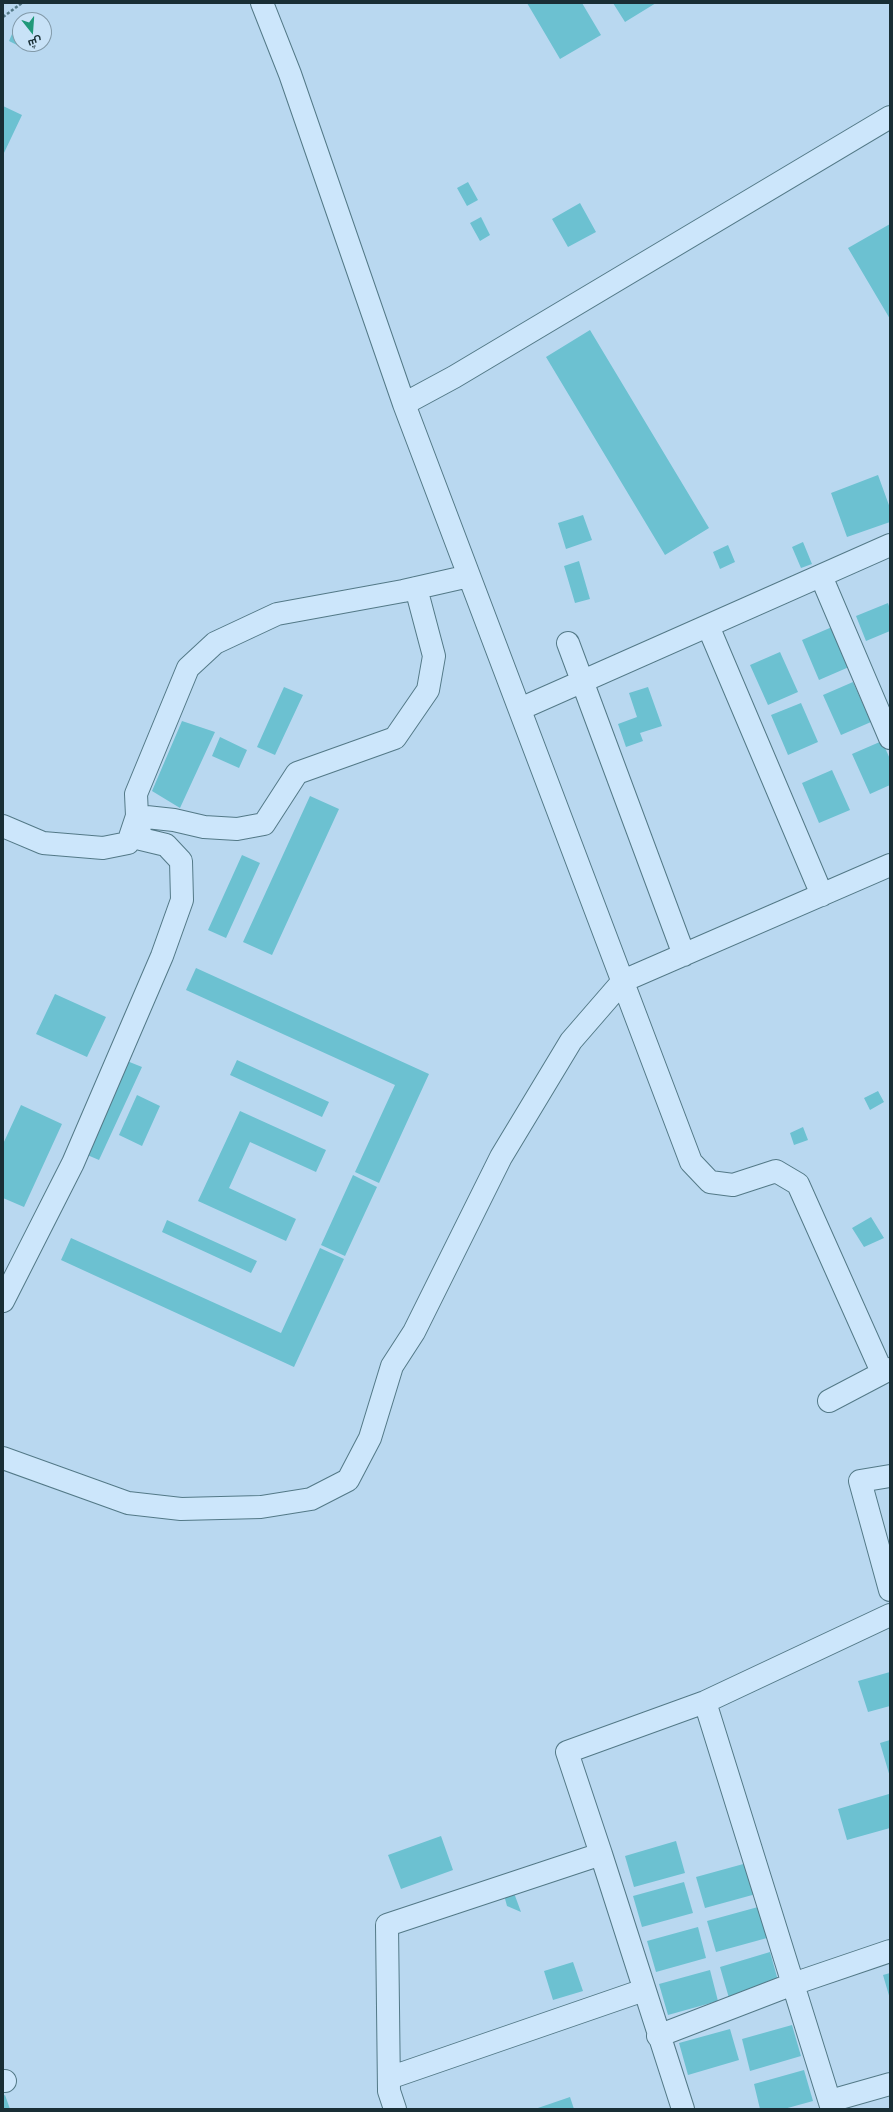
<!DOCTYPE html>
<html>
<head>
<meta charset="utf-8">
<style>
	body { margin:0 }
	#map { position:relative; width:893px; height:2112px; overflow:hidden; background:#b9d8f0; font-family:"Playfair Display",Cairo,serif }
	canvas { display:block }
	.frame { position:absolute; inset:0; border:4px solid #192e35; pointer-events:none }
	.north { position:absolute; left:12px; top:12px; width:40px; height:40px; box-sizing:border-box; background:#c8e2f7; border:1px solid #829aa9; border-radius:50%; rotate:163deg; font-size:11px; font-weight:700; line-height:16px; text-align:center; color:#192e35 }
	.north::after { content:''; display:block; margin:auto; width:14px; height:18px; background:#1f9979; clip-path:polygon(50% 0,100% 100%,50% 72%,0 100%) }
</style>
</head>
<body>
<div id="map">
<canvas width="893" height="2112"></canvas>
<div class="frame"></div>
<div class="north">ش</div>
</div>
<script>
const context = document.querySelector('canvas').getContext('2d');
context.lineJoin = 'round';
function fill(path, color) { context.fillStyle = color; context.fill(path, 'evenodd'); }
function stroke(path, color, width, dash) { context.strokeStyle = color; context.lineWidth = width; context.lineCap = dash ? 'butt' : 'round'; context.setLineDash(dash || []); context.stroke(path); }
const building = new Path2D(`
	M527 3H582L601 35 560 59Z
	M613 3H656L625 22Z
	M15 27 20 29V44H25L23 48 9 41Z
	M3 106 22 115 3 155Z
	M468 182 478 200 467 206 457 188Z
	M580 203 596 232 568 247 552 219Z
	M481 217 490 235 480 241 470 223Z
	M890 224V319L848 248Z
	M590 330 709 528 665 555 546 357Z
	M878 475 890 508V522L847 537 831 493Z
	M583 515 592 540 566 549 558 523Z
	M803 542 812 564 801 568 792 547Z
	M728 545 735 562 720 569 713 552Z
	M579 561 590 599 575 603 564 566Z
	M888 603 890 609V631L866 641 856 616Z
	M832 627 849 667 819 680 802 640Z
	M780 652 798 692 768 705 750 665Z
	M853 682 871 722 841 735 823 695Z
	M284 687 303 695 275 755 257 747Z
	M648 687 662 726 640 733 643 741 626 747 618 724 637 717 629 693Z
	M801 703 818 742 788 755 771 715Z
	M182 721 215 732 180 808 152 791Z
	M220 737 247 750 239 768 212 756Z
	M882 741 890 759V785L870 794 852 754Z
	M832 770 850 810 819 823 802 783Z
	M310 796 339 809 272 955 243 942Z
	M242 855 260 863 226 938 208 930Z
	M196 968 429 1074 379 1183 355 1172 395 1085 186 990Z
	M55 994 106 1017 87 1057 36 1034Z
	M237 1060 329 1102 322 1117 230 1075Z
	M127 1061 142 1067 99 1160 85 1154Z
	M878 1091 884 1102 870 1110 864 1098Z
	M137 1095 160 1106 142 1146 119 1135Z
	M21 1105 62 1124 24 1207 3 1198V1144Z
	M240 1111 326 1150 316 1172 250 1142 229 1188 296 1219 286 1241 198 1201Z
	M803 1127 808 1140 794 1145 790 1133Z
	M353 1175 377 1187 345 1256 321 1245Z
	M871 1217 884 1238 864 1247 852 1228Z
	M167 1220 257 1261 251 1273 162 1232Z
	M71 1238 281 1333 320 1248 344 1259 294 1367 61 1260Z
	M890 1672V1706L868 1712 858 1681Z
	M890 1740V1777L880 1743Z
	M889 1794 890 1828 847 1840 838 1809Z
	M441 1836 453 1870 401 1889 388 1855Z
	M676 1841 685 1873 634 1887 625 1856Z
	M747 1863 756 1894 705 1908 696 1877Z
	M684 1882 693 1913 642 1927 633 1896Z
	M514 1893 521 1912 507 1906 504 1895Z
	M758 1907 767 1938 716 1952 707 1921Z
	M698 1927 706 1958 656 1972 647 1941Z
	M770 1952 779 1984 729 1998 720 1967Z
	M573 1962 583 1991 553 2000 544 1971Z
	M710 1970 718 2001 668 2015 659 1984Z
	M890 1973V1999L883 1975Z
	M792 2025 801 2056 750 2071 742 2039Z
	M730 2029 739 2060 688 2075 679 2043Z
	M804 2070 813 2101 784 2109H760L754 2084Z
	M5 2095 10 2109H3V2096Z
	M570 2097 574 2109H535Z`);
const path = new Path2D(`
	M3 17 22 3`);
const minor = new Path2D(`
	M262 3 290 74 404 404 691 1162 710 1182 733 1185 776 1171 798 1184 882 1372
	M404 404 454 377 890 117
	M821 576 890 738
	M708 626 822 895
	M568 643 684 955
	M520 709 890 545
	M3 826 43 843 103 848 128 843 137 816 174 820 204 827 237 829 264 824 297 773 395 738 428 690 434 656 416 588
	M3 1301 73 1163 162 956 182 900 181 861 166 845 141 839 137 816 136 794 188 668 215 643 277 614 403 591 469 576
	M829 1401 890 1369
	M3 1458 128 1503 181 1509 261 1507 311 1499 348 1480 370 1438 392 1366 414 1332 501 1157 571 1041 623 981 890 865
	M890 1476 860 1481 890 1590
	M705 1702 832 2109
	M601 1854 683 2109
	M658 2036 793 1984 890 1951
	M389 2078 644 1990
	M3 2081H5
	M830 2101 890 2084
	M395 2109 389 2091 387 1925 601 1854 567 1752 705 1702 890 1615`);
fill(building, '#6cc1d1');
stroke(minor, '#537987', 24);
stroke(path, '#537987', 2.5, [3, 2]);
stroke(minor, '#cce6fb', 22);
</script>
</body>
</html>
